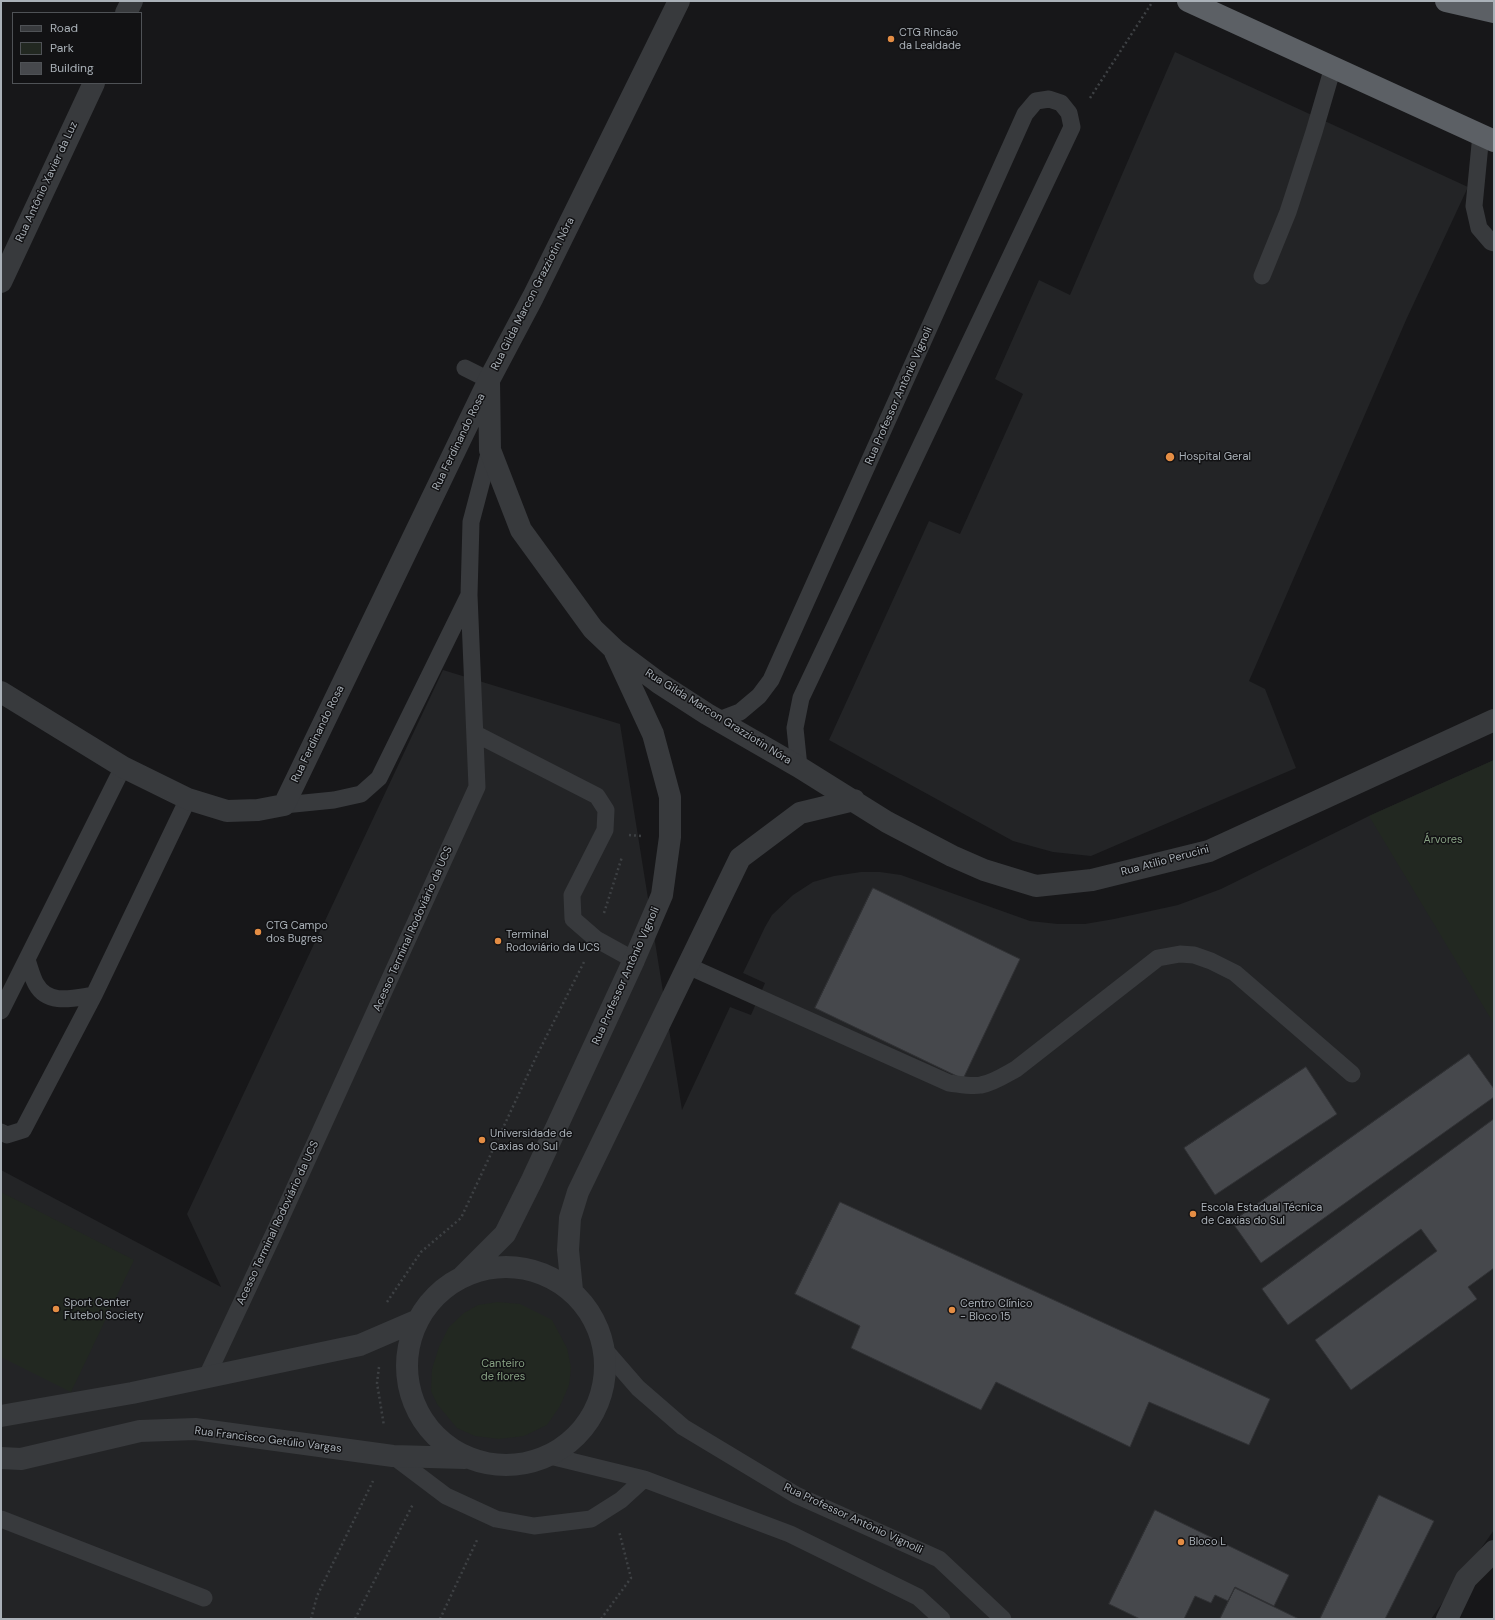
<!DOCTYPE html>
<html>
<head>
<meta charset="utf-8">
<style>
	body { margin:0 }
	#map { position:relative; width:1495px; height:1620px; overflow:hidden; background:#171719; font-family:"DM Sans",sans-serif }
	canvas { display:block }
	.frame { position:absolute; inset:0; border:2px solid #aab1b8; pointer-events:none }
	.legend { position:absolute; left:12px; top:12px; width:130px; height:72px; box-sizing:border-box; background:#121214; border:1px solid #4f5256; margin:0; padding:5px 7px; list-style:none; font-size:12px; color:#aab1b8 }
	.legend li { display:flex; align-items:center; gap:8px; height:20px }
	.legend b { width:20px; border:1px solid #4f5256 }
</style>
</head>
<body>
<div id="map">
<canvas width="1495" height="1620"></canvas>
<div class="frame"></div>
<ul class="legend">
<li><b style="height:5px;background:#383a3d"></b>Road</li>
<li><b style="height:11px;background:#222821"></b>Park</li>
<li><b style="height:11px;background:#46484c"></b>Building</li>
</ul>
</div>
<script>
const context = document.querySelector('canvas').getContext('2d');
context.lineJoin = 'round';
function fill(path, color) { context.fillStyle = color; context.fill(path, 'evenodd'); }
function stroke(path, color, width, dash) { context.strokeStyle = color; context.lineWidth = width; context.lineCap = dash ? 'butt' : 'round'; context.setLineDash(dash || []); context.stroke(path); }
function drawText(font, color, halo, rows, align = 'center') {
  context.font = font + ' "DM Sans",sans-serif'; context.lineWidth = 3; context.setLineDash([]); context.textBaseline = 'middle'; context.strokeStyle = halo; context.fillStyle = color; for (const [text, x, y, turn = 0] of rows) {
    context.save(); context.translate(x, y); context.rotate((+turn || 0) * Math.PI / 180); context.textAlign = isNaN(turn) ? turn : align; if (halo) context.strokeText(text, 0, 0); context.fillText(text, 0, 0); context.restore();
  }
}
const built = new Path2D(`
	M1175 52 1468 187 1406 320 1249 681 1265 689 1296 768 1091 856 1053 852 1013 841 829 740 929 521 960 534 1023 394 995 379 1039 280 1070 295Z
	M443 670 620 724 682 1110 730 1007 751 1015 765 983 743 973 765 927 772 915 793 895 813 882 834 876 861 872H880L901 875 1030 921 1058 924H1085L1114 919 1178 905 1221 889 1369 816 1494 760V1530L1431 1619H1V1170L221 1287 187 1214Z`);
const green = new Path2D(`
	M1494 760V1024L1369 816Z
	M1 1192 134 1260 71 1392 1 1357Z
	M498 1302 520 1304 552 1320 567 1348 571 1368 569 1385 560 1406 547 1425 524 1436 499 1439 475 1436 457 1428 437 1404 431 1391 432 1369 439 1347 449 1327 464 1313 478 1305Z`);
const building = new Path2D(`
	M873 888 1020 959 963 1079 815 1008Z
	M1469 1054 1494 1089V1097L1261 1263 1232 1222Z
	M1306 1067 1337 1114 1215 1195 1184 1148Z
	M1494 1119V1268L1468 1287 1477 1299 1351 1390 1315 1340 1437 1251 1421 1229 1288 1325 1262 1289Z
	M840 1202 1270 1399 1249 1445 1149 1402 1130 1447 996 1382 981 1410 851 1348 860 1326 795 1294Z
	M1379 1495 1434 1521 1385 1619H1320Z
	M1155 1510 1289 1575 1274 1606 1235 1587 1228 1601 1215 1595 1211 1603 1195 1596 1184 1619H1140L1109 1604Z
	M1235 1588 1299 1619H1220Z`);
const path = new Path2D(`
	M1090 98 1153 1
	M629 835 642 836
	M604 913 622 857
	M387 1302 421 1252 461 1218 537 1055 584 962
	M379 1367 377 1383 384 1426
	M311 1619 317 1596 373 1481
	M355 1619 413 1504
	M440 1619 478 1538
	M601 1619 631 1578 619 1531`);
const service = new Path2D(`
	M1481 134 1474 206 1479 228 1491 242 1494 243
	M1262 276 1288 212 1314 132 1333 67
	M465 368 489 380
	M719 720 740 712 759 696 771 680 1025 114 1036 101 1049 99 1061 103 1069 113 1072 127 801 698 795 728 799 767
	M476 734 597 796 606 810 605 830 572 895 573 919 596 939 634 960
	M284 805 334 800 361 794 379 778 468 597
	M27 960C30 968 32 977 36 984 48 1006 74 998 94 995
	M688 966 949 1083C959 1084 971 1087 981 1085 993 1083 1005 1075 1016 1069L1158 958 1180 954 1194 955 1211 961 1235 973 1352 1074
	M1 1011 123 767
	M1 1132 7 1135 23 1130 94 995 188 799
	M605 1350 638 1388 683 1427 796 1495 939 1559 1003 1619
	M206 1378 275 1231 477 787 469 595 471 522 490 450
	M393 1456 446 1496 496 1519 534 1526 591 1519 621 1500 644 1479
	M550 1456 644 1479 790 1534 918 1597 942 1619
	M1 1519 204 1598`);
const minor = new Path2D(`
	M126 13 132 1
	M1 282 94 83
	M489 380 490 450 521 530 593 629 615 650 659 683 707 714 799 767 887 822 952 856 984 870 1036 886 1092 880 1209 851 1494 720
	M1 692 123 767 188 799 227 811 258 810 284 805 489 380 533 297 679 1
	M407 1366a99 99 0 1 1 198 0a99 99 0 1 1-198 0Z
	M463 1276 505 1234 532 1180 634 960 662 895 670 837V797L653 734 615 652
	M572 1290 568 1250 570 1218 578 1192 740 858 800 813 854 800
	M1 1416 132 1393 360 1345 418 1320
	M1 1458 21 1459 140 1431 195 1429 393 1456 465 1458
	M1447 1619 1466 1579 1494 1551`);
const trunk = new Path2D(`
	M1188 1 1494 141
	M1446 1 1494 12`);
const markers = [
	[891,39,4,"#e48d44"],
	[1170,457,5,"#e48d44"],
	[258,932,4,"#e48d44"],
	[498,941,4,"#e48d44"],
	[482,1140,4,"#e48d44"],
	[1193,1214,4,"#e48d44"],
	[56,1309,4,"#e48d44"],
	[952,1310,4,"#e48d44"],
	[1181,1542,4,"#e48d44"]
];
const poiNames = [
	["CTG Rincão",899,33],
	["da Lealdade",899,46],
	["Hospital Geral",1179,457],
	["CTG Campo",266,926],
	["dos Bugres",266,939],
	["Terminal",506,935],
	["Rodoviário da UCS",506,948],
	["Universidade de",490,1134],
	["Caxias do Sul",490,1147],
	["Escola Estadual Técnica",1201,1208],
	["de Caxias do Sul",1201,1221],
	["Sport Center",64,1303],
	["Futebol Society",64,1316],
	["Centro Clínico",960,1304],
	["- Bloco 15",960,1317],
	["Bloco L",1189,1542]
];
const streetNames = [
	["Rua Antônio Xavier da Luz",47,182,-65],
	["Rua Gilda Marcon Grazziotin Nóra",533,294,-63],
	["Rua Professor Antônio Vignoli",899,396,-66],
	["Rua Ferdinando Rosa",459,442,-64],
	["Rua Gilda Marcon Grazziotin Nóra",718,717,32],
	["Rua Ferdinando Rosa",318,734,-64],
	["Rua Atilio Perucini",1165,861,-15],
	["Acesso Terminal Rodoviário da UCS",413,929,-66],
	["Rua Professor Antônio Vignoli",626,976,-66],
	["Acesso Terminal Rodoviário da UCS",278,1223,-65],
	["Rua Francisco Getúlio Vargas",268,1440,7],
	["Rua Professor Antônio Vignolli",853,1519,25]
];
const parkNames = [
	["Árvores",1443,840],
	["Canteiro",503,1364],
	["de flores",503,1377]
];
fill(built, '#232426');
fill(green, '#222821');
fill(building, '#46484c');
stroke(building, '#313235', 1);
stroke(path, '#3e4144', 2.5, [2, 3]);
stroke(service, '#383a3d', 17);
stroke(minor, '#383a3d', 22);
stroke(trunk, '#5c6065', 22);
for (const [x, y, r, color] of markers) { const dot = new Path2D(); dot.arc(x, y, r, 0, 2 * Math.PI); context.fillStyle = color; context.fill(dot); stroke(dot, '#121214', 1.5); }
drawText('11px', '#aab1b8', '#121214', poiNames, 'left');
drawText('11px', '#aab1b8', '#121214', streetNames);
drawText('11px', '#87a183', '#121214', parkNames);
</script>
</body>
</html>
